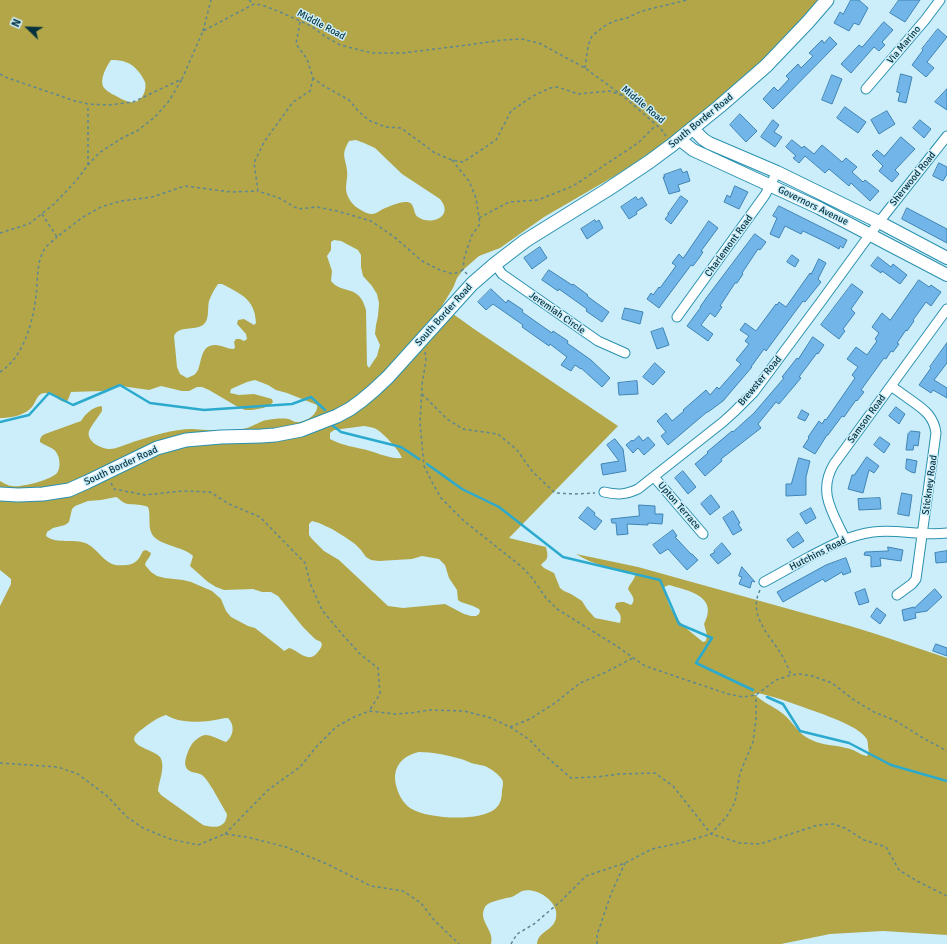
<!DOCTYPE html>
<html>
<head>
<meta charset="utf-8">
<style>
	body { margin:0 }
	#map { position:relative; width:947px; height:944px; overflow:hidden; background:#cbeefa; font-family:Signika,sans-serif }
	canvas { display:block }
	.north { position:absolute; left:8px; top:8px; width:40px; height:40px; -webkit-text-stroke:3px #cbeefa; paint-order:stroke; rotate:293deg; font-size:11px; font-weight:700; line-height:16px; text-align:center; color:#05313e }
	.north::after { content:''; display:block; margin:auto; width:14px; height:18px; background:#05313e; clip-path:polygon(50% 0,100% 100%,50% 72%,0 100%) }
</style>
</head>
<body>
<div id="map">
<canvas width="947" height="944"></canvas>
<div class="north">N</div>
</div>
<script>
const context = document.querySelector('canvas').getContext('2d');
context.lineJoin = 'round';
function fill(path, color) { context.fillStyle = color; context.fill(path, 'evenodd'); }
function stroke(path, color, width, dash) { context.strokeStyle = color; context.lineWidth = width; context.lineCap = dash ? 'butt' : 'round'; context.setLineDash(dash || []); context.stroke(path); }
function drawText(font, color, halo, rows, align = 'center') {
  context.font = font + ' Signika,sans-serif'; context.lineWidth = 3; context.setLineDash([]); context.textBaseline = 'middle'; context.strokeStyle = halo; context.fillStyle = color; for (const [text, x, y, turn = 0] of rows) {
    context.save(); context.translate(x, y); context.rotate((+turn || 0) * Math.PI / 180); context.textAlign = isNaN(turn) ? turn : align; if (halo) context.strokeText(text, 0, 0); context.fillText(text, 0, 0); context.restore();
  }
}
const forest = new Path2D(`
	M0 0H820L752 72 669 140 618 174 544 217 500 248 479 256 463 270 457 278 453 288 442 306 474 329 618 426 509 538 546 547C547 552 549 558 545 561 544 562 542 563 541 565L544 568 554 573 560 588 564 591 571 594 582 601 587 609 595 618 620 623C622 616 620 613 615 608L616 603 621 602H624L631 605C637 600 631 594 628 589 630 583 634 581 636 573 617 570 593 565 576 554L638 567 850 626 876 634 947 658V935L883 931 830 934 781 944H537C538 929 559 931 556 911 553 898 535 887 522 891 520 892 517 894 514 896 512 897 508 898 506 898 498 901 487 901 484 909 479 922 495 931 491 944H0V606L11 584V579L0 570V481C4 483 8 486 12 486 20 488 51 480 57 473 61 468 60 457 56 452 53 447 45 446 40 442 40 438 41 436 45 434L81 421C85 414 93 407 101 406L102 407V411C99 416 91 426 89 431 86 442 102 449 110 449 116 449 127 444 133 442 152 436 173 429 192 429 209 430 231 432 247 428 254 426 260 421 267 420 272 419 283 418 288 419 291 419 293 422 296 422 305 423 319 414 317 405L287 393 276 390 268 385 255 380 247 382 231 389 230 393 239 395 254 394 272 399 273 402 270 405 263 408 252 410H245L238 407 209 390 202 387H197L189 391H182L161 386 149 390 121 386 115 388 110 390 102 391 71 392 67 402C58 402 54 392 44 393 36 394 36 404 30 409 22 416 10 418 0 418ZM111 60C122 60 131 62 138 71 141 74 143 78 145 82 147 89 143 100 135 102 129 103 123 100 118 97 114 95 108 92 105 89 98 82 106 67 111 60ZM356 140 364 143 375 148 402 174 440 199C455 217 430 226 418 217 412 213 416 202 406 202 402 201 387 207 383 209 379 211 376 214 372 214 368 214 364 212 361 210 353 206 346 197 346 188 346 182 348 176 347 170 345 156 341 155 349 141ZM334 240 341 241 358 250 361 255V267L363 276 372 286 377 294 379 303 378 316 376 325 375 334 380 345 377 356 369 368 367 365 366 310C359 283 342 295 331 281L332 271 327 256 331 250V242ZM218 284H222C241 294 255 299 256 323L254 325 244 319 238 320 237 324 246 334 247 339 244 341 240 339H236L234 342 235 347 234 349C227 349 222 345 215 345 201 345 202 360 198 370 197 372 196 373 194 375L187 378 180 374 177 367 174 336C179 325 194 331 203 325 210 320 207 309 209 301 211 295 214 290 218 284ZM364 426C369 427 375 427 379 431 386 436 399 450 402 458 391 459 380 454 370 451 357 447 342 446 330 439V433L334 430ZM116 497C120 499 122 503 128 504 135 505 141 504 148 507 151 515 148 524 151 532 156 546 184 546 193 556L191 563 190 566 208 582 216 587 224 590 253 589 262 592H271L278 596 303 627 315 639 321 642 322 645C321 648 319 651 317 653 308 664 298 650 289 648L284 651 282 649 255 628 248 626 231 617 226 611 221 599 212 591 191 582 183 580 165 578 157 576 151 572 145 565C146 560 150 558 151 553L146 550 143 551C139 559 136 564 127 565 122 565 117 566 112 564 101 559 95 545 82 542 70 539 56 544 46 536L47 532 53 528 65 525 69 522 72 509 75 506 88 501 101 500ZM312 521 319 523 332 529 345 537 355 544 361 550 366 557 371 560 379 561 412 559 422 556 439 559 445 565 449 578 457 590 458 600 461 602 473 606 479 609 480 611 479 614 476 616H471L464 614 445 604 403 608 388 606 339 560 324 551 312 539 309 535V524ZM669 585C689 591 719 596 704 624L707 635 706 641 703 642C688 630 675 621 668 602 666 597 666 592 664 587ZM758 693C779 698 797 705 817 712 830 717 859 727 866 738 868 740 868 745 868 747 869 751 869 753 867 756 861 755 858 752 853 750 834 743 821 748 803 735 795 728 790 719 782 713 773 706 762 702 754 694ZM166 715C170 717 174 719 178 720 194 723 209 722 225 718H228C235 725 234 736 226 742 220 740 212 735 205 735 200 736 195 740 192 744 189 748 183 762 186 767 188 773 197 772 202 775 209 780 222 806 227 814 226 829 214 828 203 825L161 795 158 791C159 781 166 766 160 757 154 749 120 745 141 730 149 724 156 718 166 715ZM419 752C433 752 447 755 461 759 465 760 470 763 475 764 479 765 483 765 487 767 491 769 498 774 501 778 504 781 503 786 502 790 502 797 501 804 495 809 480 822 426 819 410 808 403 803 398 794 396 785 392 767 402 756 419 752Z`);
const stream = new Path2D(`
	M0 422 29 415 49 393 73 405 120 385 150 403 204 410 292 404 311 397 325 410
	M332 425 341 432 401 447 419 459
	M427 464 462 489 499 507 563 557 660 580 679 624 712 638 696 663 753 690
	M767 697 783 704 800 731 849 743 891 765 947 781`);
const building = new Path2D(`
	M851 0H859L868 8 859 25 854 23 849 31 834 23 840 12 843 14Z
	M899 0H920L905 22 890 13Z
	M884 22 893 30 882 42 885 45 879 51 874 47 851 73 841 64 859 45 862 47Z
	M938 29 947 37 927 62 934 68 926 77 912 65 923 50 922 49Z
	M830 37 837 44 773 109 763 99 774 87 778 91 789 79 786 76 798 64 801 68 813 56 809 53 822 40 824 43Z
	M901 74 912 77 906 103 898 101 900 93 897 92Z
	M832 75 842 79 832 104 822 100Z
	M947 89V110L935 102Z
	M845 107 866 122 858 133 837 118Z
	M887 111 895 124 879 134 871 120Z
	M740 114 757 131 746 142 730 125Z
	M773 120 779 125 774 132 782 137 775 147 761 137Z
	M920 120 931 129 924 138 913 128Z
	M901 137 915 149 895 170 899 174 892 182 879 171 883 166 872 155 877 150 884 156Z
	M792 140 802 148 804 146 814 154 822 145 842 162 846 158 857 167 852 172 863 182 865 180 879 191 870 201 851 183 849 186 829 169 825 173 805 156 799 163 793 158 796 156 786 147Z
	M939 163 947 167V174L943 181 933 176Z
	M681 169 683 173 687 171 690 181 678 185 680 191 669 194 663 177H665L664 175Z
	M735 186 748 192 739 209 724 202 727 195 730 197Z
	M681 196 688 201 671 224 665 219 669 214H668Z
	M636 197 638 200 642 197 647 205 636 212 637 214 629 219 621 207Z
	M779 206 847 240 843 248 840 246 839 249 828 243 803 231 801 234 785 226 779 238 770 234 777 218 773 216Z
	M907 208 947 229V243L902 219Z
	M595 220 596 222 599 220 603 228 587 239 581 229Z
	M709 221 718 228 701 251 703 252 699 258 693 266 691 265 659 308 647 299 651 293 653 295 659 287 660 288 676 266 672 263 679 254 683 258Z
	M755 234 766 242 760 250 758 249 742 273 743 274 737 283H735L720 306 722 307 715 317 710 313 701 325 713 334 708 341 687 326 701 307H700L707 297Z
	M540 247 547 258 532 269 524 258Z
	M792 255 799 260 795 267 787 262Z
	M878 257 891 267 893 264 907 275 900 284 882 271 881 273 871 266Z
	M819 259 826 263 818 279 821 282 805 302 803 301 766 351 764 349 751 367H752L723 401 708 412H707L668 445 661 436 666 432 657 421 666 413 672 421 684 411 683 410 706 390 710 395 717 387 719 389 741 364 736 360 749 344 745 341 749 336 740 330 745 323 756 331 776 304 777 305 779 302 786 307 810 273 811 274Z
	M549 270 572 285 573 284 588 295 587 296 609 312 602 322 586 311 587 309 559 289 558 291 542 280Z
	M919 280 929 287 931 285 941 292 931 306 926 302 913 320 914 321 907 331 906 330 897 343 899 344 893 352 891 351 886 359 884 358 861 390 864 392 857 401 856 400 844 417 842 416 828 435H827L815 454 803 447 809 438 808 437 819 421 822 424 825 419 826 420 855 378 852 375 858 367 847 359 856 347 867 355 877 341 875 339 879 333 872 327 882 313 890 320Z
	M852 284 863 292 851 309 855 313 843 329 845 331 839 339 821 325Z
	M491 289 506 303 508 300 523 310 522 312 552 333 553 331 568 341 567 343 591 360 610 378 602 387 581 368V369L575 365 571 371 561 365 567 357 550 344 549 346 522 327 523 325 493 304 486 310 478 302Z
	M625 308 643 312 640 324 622 319Z
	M663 328 669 345 657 349 651 332Z
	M813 337 824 345 818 354 817 353 799 377 801 378 779 404 776 402 758 424 761 428 721 459 722 461 705 476 695 464 708 453 707 452 732 431 733 432 754 413 784 378 782 377 797 358 798 359Z
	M947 343V363L934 380 947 388V398L933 390 931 393 919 385 931 368 930 367Z
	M655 363 665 372 653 385 643 377Z
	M637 381 638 394 619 395 618 383Z
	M896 407 905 414 899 424 889 416Z
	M802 410 809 414 805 421 798 418Z
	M911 431 920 432 918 446 914 445 913 450H906L908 434Z
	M639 436 643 441 648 437 655 445 644 455 638 448 633 453 626 445 632 440 633 441Z
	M880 437 890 444 884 453 874 445Z
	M615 439 623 449 626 471 603 475 601 464 619 461 607 445Z
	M867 457 879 466 874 473 869 470 863 493 848 489 852 475H854Z
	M799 458 810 461 806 477V495L786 496V484H791Z
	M907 459 917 461 915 473 911 472 906 469Z
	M683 471 696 487 688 494 675 478Z
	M902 493 912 495 909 516 898 514Z
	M711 495 720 507 710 515 701 504Z
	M880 498 881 509 859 510 858 499Z
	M639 505 655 506V514H663L662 524 648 523V525L627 524 628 534 617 535 616 523H612L611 519 639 516Z
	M588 507 595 513 594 515 602 521 595 530 579 518Z
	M811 508 816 518 806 524 800 514Z
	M733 511 740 523 738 524 742 530 733 535 723 518Z
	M673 530 677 536 675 537 691 554H692L698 560 687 570 668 549 660 554 653 545Z
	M798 532 804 541 793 548 787 540Z
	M722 543 731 554 718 564 710 555 715 552 714 551Z
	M888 547 903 550 901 561 880 558 881 566 871 567V556L864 555 865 552 888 551Z
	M947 551V562L936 563 935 553Z
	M846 558 851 572 843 575 842 572 825 582 823 579 783 602 777 592 793 583 826 565Z
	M742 567 755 582 752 581 750 588 739 584 742 577 739 576Z
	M865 589 869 602 859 605 855 593Z
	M935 589 942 597 927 611 915 613 916 618 904 621 902 610 914 607V608Z
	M877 608 886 615 880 624 871 617Z
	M936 644 947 648V656L933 651Z`);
const path = new Path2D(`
	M249 0 254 4
	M300 22 296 44 307 59 313 78 324 86 349 100 359 112 370 121 386 127 401 128 435 153 452 160 463 162 496 140 511 111 533 96 550 88 558 87 578 94 609 91 621 95
	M203 31 211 0
	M585 68 588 46 592 36 603 27 614 21 627 18 642 11 687 0
	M0 74 5 77 75 101 88 104 109 105 133 102 182 79 203 31 254 4 262 5 280 12 311 26 326 37 340 45 372 53H403L467 45 503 40 522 39 539 43 585 68 623 96 661 129 666 136
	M313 78 310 91 293 102 264 142 254 163 258 191 279 198 298 209 317 207 337 211 371 221 393 236 422 261 440 270 453 274 463 270 467 274
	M452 160 469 181 476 198 479 218 480 224 472 235 467 249 464 259 463 270
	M88 165V105
	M42 214 57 237 83 217 101 207 121 201 152 197 185 186 231 192 258 191
	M479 218 509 202 538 200 573 186 638 143 656 125
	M0 233 29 224 54 204 75 182 88 165 99 153 122 138 137 131 155 117 169 101 182 79
	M425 352 426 360 422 385 420 423 424 466 433 484 441 498 464 521 522 567 533 579 546 598 557 609 615 645 645 666 728 694 743 697 756 695 776 680 791 675 800 674 812 676 832 683 854 700 874 712 896 721 923 738 947 751
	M0 372C24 357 33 321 36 296 38 281 36 264 44 250 47 245 53 241 57 237
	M422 394 447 419 463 429 498 434 517 450 532 471 555 493 575 494 595 493
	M111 483 114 489 145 495 182 491 210 492 229 504 260 517 305 563 310 583 322 610 342 634 360 654 378 668 380 694 369 711
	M760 590C748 614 768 634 780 652 784 659 788 667 791 675
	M510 727 530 719 555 703 580 683 604 673 633 658
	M0 763 58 767 78 774 107 796 127 817 143 828 170 839 198 845 225 834 247 837 286 847 327 864 371 886 403 891 421 903 434 920 459 944
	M225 834 268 790 300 767 317 746 336 727 352 718 369 711 395 714 410 713 430 710 464 711 491 718 510 727 530 740 541 752 571 778 596 777 620 774 655 773 673 786 711 834 740 843 760 844 818 825 833 824 845 828 864 840 886 847 899 870 917 881 947 896
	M511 944 517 934 534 924 561 901 586 876 625 863 652 849 684 842 711 834 727 816 735 802 740 773 753 742 756 719V695
	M597 944V935L611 894 625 863`);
const minor = new Path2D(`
	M866 89 925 20 940 0
	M495 264 502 274 598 341 625 353
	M677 317 765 195 777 172
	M891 386C898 391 905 396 912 401 925 410 934 417 936 433L916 579 912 584 897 595
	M654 477 703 534
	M604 492C617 495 625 495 638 489L723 422 734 412 754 392 820 303 879 222 947 136
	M845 539C833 513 817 492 834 464L947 309
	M764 582C779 574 793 566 807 558 828 547 849 535 873 532 898 529 921 536 947 533`);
const tertiary = new Path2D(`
	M692 128 703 139 709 143 777 172 879 222 947 258
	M679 139 693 150 819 208 947 275`);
const secondary = new Path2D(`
	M0 494 18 495 43 494 69 490 87 482 157 448 186 440 221 437 261 436 275 435 301 430 337 416 350 409 361 401 373 391 388 377 472 284 495 264 525 241 607 190 649 162 672 145 720 106 766 66 808 22 827 0`);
const streetNames = [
	["Middle Road",321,25,28],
	["Via Marino",904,45,-50],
	["Middle Road",643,105,40],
	["South Border Road",701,121,-39],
	["Sherwood Road",913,179,-51],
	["Governors Avenue",813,206,26],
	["Charlemont Road",729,246,-54],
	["Jeremiah Circle",557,313,35],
	["South Border Road",444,315,-48],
	["Brewster Road",760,381,-50],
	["Samson Road",867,419,-54],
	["South Border Road",121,466,-25],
	["Stickney Road",930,485,-82],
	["Upton Terrace",679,506,49],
	["Hutchins Road",818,554,-27]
];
fill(forest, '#b2a648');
stroke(stream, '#2caacd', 2.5);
fill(building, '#72b6e9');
stroke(building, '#4084b4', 1);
stroke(minor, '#2a91af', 11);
stroke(tertiary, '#2a91af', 14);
stroke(secondary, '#2a91af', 15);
stroke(path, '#5e8693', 1.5, [3, 3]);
stroke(minor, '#fff', 9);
stroke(tertiary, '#fff', 12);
stroke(secondary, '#fff', 13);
drawText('10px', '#05313e', '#cbeefa', streetNames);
</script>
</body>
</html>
